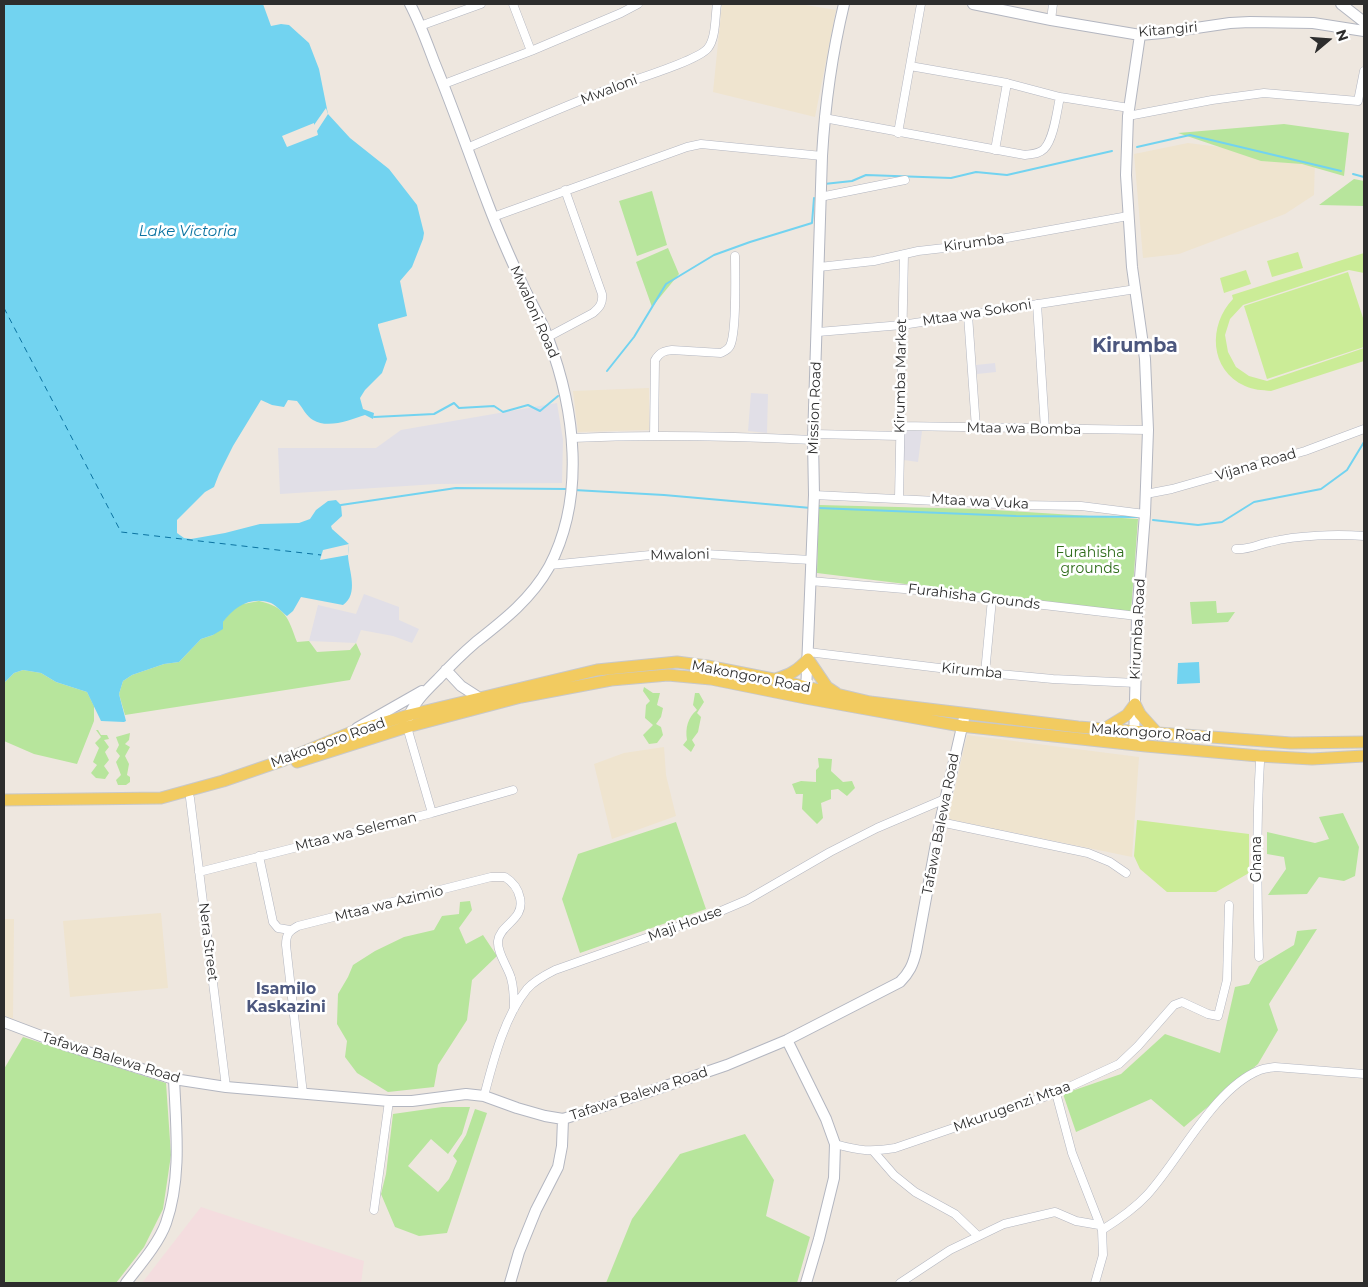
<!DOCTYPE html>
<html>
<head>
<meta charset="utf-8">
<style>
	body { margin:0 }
	#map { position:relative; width:1368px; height:1287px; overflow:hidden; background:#eee7df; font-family:Montserrat,sans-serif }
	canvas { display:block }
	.frame { position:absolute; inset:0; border:5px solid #2d2d2d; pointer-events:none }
	.north { position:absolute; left:1303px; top:15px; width:50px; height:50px; -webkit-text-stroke:4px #fff; paint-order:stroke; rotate:72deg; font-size:14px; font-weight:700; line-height:20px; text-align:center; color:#2d2d2d }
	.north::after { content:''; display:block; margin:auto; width:18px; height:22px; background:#2d2d2d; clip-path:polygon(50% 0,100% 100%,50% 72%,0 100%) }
</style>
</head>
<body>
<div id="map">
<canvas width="1368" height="1287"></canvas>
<div class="frame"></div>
<div class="north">N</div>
</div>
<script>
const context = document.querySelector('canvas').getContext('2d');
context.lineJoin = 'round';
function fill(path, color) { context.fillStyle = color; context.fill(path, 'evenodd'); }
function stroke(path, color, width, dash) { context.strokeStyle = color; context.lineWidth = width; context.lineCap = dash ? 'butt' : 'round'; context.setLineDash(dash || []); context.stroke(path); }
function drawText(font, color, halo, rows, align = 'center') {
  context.font = font + ' Montserrat,sans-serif'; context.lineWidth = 5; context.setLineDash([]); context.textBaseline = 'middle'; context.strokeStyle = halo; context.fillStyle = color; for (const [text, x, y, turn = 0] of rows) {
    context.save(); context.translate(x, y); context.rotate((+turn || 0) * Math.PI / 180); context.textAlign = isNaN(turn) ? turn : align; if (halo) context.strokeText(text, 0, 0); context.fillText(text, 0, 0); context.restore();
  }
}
const industrial = new Path2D(`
	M995 363 996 372 977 374 976 365Z
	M751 393 768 394 767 433 748 431Z
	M557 403 563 440 562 483 437 484 280 494 278 448H376L401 430Z
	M902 431H922L918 462 897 459Z
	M364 594 399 607V620L419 629 412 643 393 636 361 630 356 643 309 641 318 605 356 614Z`);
const education = new Path2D(`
	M722 4H800L836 10 815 117 713 92Z
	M1188 143 1315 159 1314 195 1285 214 1179 254 1143 258 1134 154Z
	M649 388V430L578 432 573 391Z
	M967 735 1139 757 1132 857 948 819Z
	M664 747 666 775 676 816 612 839 594 764 624 753Z
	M161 913 168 988 70 997 63 921Z
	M4 919H14L13 1019 4 1015Z`);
const medical = new Path2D(`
	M201 1207 364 1261 361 1283H142Z`);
const green = new Path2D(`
	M1284 124 1349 133 1344 176 1302 164 1261 161 1178 133Z
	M1354 179 1364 181V206L1319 205Z
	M652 191 667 245 637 256 619 201Z
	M668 248 679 274 652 307 636 262Z
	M819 505 978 509 1138 519 1131 612 817 573Z
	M259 601C286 607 288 618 297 642L309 641 317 652 350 650 356 643 361 654 350 680 125 715 119 694 123 681 132 675 164 664 179 662 201 639 213 635 230 612 238 605Z
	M1216 601 1217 613 1235 612 1228 622 1192 624 1190 602Z
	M23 670 41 673 56 682 87 692 94 706V721L77 764 34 754 4 741V683L14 673Z
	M644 687 653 693H660L657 705 663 708 661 717 656 724 661 727 663 735 657 743 649 744 643 735 653 725 645 718 646 705 650 701 643 691Z
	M695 693H699L704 702 697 713 701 717 698 732 692 740 695 745 691 752 683 745 687 740C685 728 688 717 697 710L693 705Z
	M96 730H98L101 735H107L109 739 104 740 109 747 105 752 109 760 104 766 109 773 105 779 96 778 91 773 97 765 93 762 99 748 95 743 101 737Z
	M130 733 129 740 125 744 130 747 125 756 129 764 127 775 130 777V782L126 785H118L116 780 121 775 116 762 120 756 116 751 119 745 116 737Z
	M818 758 832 759 831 771 843 782 852 781 855 788 847 796 838 789 831 790V799L821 803 823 818 817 824 802 809 803 794H796L792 784 801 781 816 782V770L819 767Z
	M1343 813 1359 847 1355 876 1344 881 1319 877 1307 894 1268 895 1286 869 1284 857 1267 854V832L1315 843 1329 839 1319 817Z
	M676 822 706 909 580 953 562 899 578 854Z
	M470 901 472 910 459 928 466 944 483 935 497 956 472 980 467 1020 438 1065 434 1087 388 1092 357 1073 345 1057 347 1041 337 1024 338 994 348 977 353 965 375 951 404 937 434 930 442 916 459 914 460 902Z
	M1317 929 1269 1004 1278 1030 1258 1064 1184 1127 1151 1099 1076 1132 1063 1094 1121 1074 1165 1034 1220 1053 1235 987 1249 984 1259 966 1294 945 1297 931Z
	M23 1037 166 1083 171 1155 163 1209 144 1247 116 1283H4V1069Z
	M442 1107H470L462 1134 448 1154 431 1139 408 1166 438 1192 449 1179 457 1161 453 1156 466 1135 475 1109 487 1113 447 1233 419 1236 395 1227 381 1194 386 1174 393 1114Z
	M745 1134 774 1180 766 1216 810 1237 797 1283H606L632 1219 680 1154Z`);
const pitch = new Path2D(`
	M1298 252 1303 268 1272 277 1267 261Z
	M1364 253V273L1349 270 1243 305 1230 319 1225 335 1228 352 1236 367 1249 376 1267 381 1364 348V361L1271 391C1262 390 1253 390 1245 386 1209 370 1208 325 1233 299L1232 295Z
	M1246 270 1251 284 1224 293 1220 278Z
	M1348 272 1364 321V347L1267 379 1244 306Z
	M1137 820 1249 834V873L1216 892H1167L1140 869 1134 856Z`);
const water = new Path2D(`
	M4 4H263L271 26 281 24 289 25 309 43 319 69 328 114 350 138 389 169 417 205 424 233 423 239 412 267 400 281 407 316 378 324V326L387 359 382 373 365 390 360 398 363 409 374 413 373 419 365 415C350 420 328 429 313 420 307 417 302 407 297 401L288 400 284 407 272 405 261 400 233 446 219 474 214 487 205 492 177 520V533L184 538 191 539 225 533 260 524 299 523 310 519 316 510 328 501 336 500 341 505 342 516 331 526 332 529 349 544C349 548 348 552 348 556 349 571 359 594 343 605L301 597 293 611 287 616C282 612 277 606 271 603 251 596 235 606 223 622V629L213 635 201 639 179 662 164 664 132 675 123 681 119 694 126 721 124 722 101 721 87 692 56 682 41 673 23 670 14 673 4 683Z
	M1199 662 1200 683 1177 684 1178 663Z`);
const pier = new Path2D(`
	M326 108 328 114 317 131 318 135 287 147 282 136 314 123V125Z
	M349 544 348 555 320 560 323 550Z`);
const stream = new Path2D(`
	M1137 147 1190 135 1341 171
	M1353 174 1364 177
	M824 184 852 181 866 175 951 178 976 172 1007 175 1112 151
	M607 371 634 337 666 284 714 255 750 242 812 223 814 198
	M374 417 434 414 454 403 459 408 494 406 503 412 528 405 540 411 558 396
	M574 490 664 495 811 508
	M341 505 456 488 567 489
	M818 508 1016 516 1138 517
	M1153 520 1198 525 1222 522 1254 502 1321 489 1347 470 1364 442`);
const ferry = new Path2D(`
	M4 308 121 532 321 555`);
const street = new Path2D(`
	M513 4 531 51
	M1051 20 1053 4
	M420 26 481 4
	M910 66 1007 83 1060 97 1129 108
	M444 84 531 51 621 13 638 4
	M1128 116 1212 100 1264 93 1358 101 1364 71
	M824 118 1025 155C1032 154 1039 154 1044 149 1054 139 1057 110 1060 97
	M898 133 921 4
	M467 148C516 127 565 106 614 87 633 80 698 61 708 48 716 38 715 17 717 4
	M995 150 1007 83
	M820 197 905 180
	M493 217 687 147 701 144 822 156
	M819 267 874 261 918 251 962 246 1128 216
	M1037 304 1045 429
	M968 315 976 428
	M818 332 902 325 1136 289
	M548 337 593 313C600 307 603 303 602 294L565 190
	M900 426 1148 430
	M814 434 900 436
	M654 436 655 360C660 352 664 351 672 350L721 353C725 351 728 350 730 346 737 332 735 274 735 256
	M572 438C652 434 733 436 813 440
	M1146 494 1172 489 1305 451 1364 429
	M814 495 1019 505 1081 506 1145 514
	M899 498 904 254
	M1236 549C1249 550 1259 544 1270 542 1298 535 1337 534 1364 536
	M550 565 650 555 705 554 811 560
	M810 581 916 590 1137 616
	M808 652 956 670 1053 679 1136 683
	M985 673 992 599
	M407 727 432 813
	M190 798 226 1087
	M940 822 1088 853 1110 862 1126 873
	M259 856 273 922 278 928 290 930
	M199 872 432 813 513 790
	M1259 957C1257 892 1256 827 1260 762
	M1056 1093 1072 1153 1102 1230 1103 1255 1095 1283
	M303 1094 286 945C286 934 289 931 298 926L491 877H505C513 882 518 888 520 898 525 920 500 924 498 941 497 953 508 967 511 978 514 988 514 998 514 1009
	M484 1096C493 1062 504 1017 527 989 534 981 545 975 555 970L714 914 747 900 830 852 877 828 945 799
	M835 1144C860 1151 870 1152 895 1148L1056 1093 1119 1064 1138 1046 1174 1005 1182 1002 1208 1014 1218 1016 1227 980 1229 905
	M874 1152 894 1175 915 1192 955 1214 978 1236
	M374 1210 389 1101
	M1102 1230C1118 1220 1134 1209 1147 1195 1180 1159 1214 1088 1260 1070 1265 1068 1270 1068 1275 1067L1364 1074
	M900 1283 950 1250 1004 1224 1055 1212 1076 1221 1099 1225`);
const secondary = new Path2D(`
	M973 4 1051 20 1140 35 1162 33 1230 23 1250 22 1313 23 1364 31
	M1341 4 1364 22
	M446 670 461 686 478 697
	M806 693 814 495 813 440 822 156C825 104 832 54 844 4
	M407 721C412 704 426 691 438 679 450 666 462 654 476 642 504 620 531 599 549 567 586 497 575 409 548 338 542 321 533 306 525 290 512 262 499 233 488 204 470 157 454 110 435 64 427 43 420 23 410 4
	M357 728 422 691
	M1134 745 1137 616 1145 514 1148 430 1145 359 1132 267 1126 175 1128 116 1140 35
	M4 1022 62 1044 174 1079 226 1087 389 1101H412L466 1094 484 1096 517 1108 545 1116 563 1119 648 1092 727 1065 787 1040 900 982C909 973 913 965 916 952L940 822 965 714
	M787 1040 826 1119 835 1144 834 1178 819 1239 806 1283
	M126 1283C139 1266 159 1243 166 1223 182 1177 176 1126 174 1079
	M510 1283 519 1252 536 1210 558 1167 562 1146 563 1119`);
const primary = new Path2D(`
	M775 679C790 675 798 670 808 659L827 687 836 693
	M1104 729 1127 715 1135 704 1140 714 1158 734
	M297 762 407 727 521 697 611 680 668 675 711 679 805 698 961 726 1146 746 1259 756 1312 759 1364 756
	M4 800 161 798 223 781 284 760 352 732 409 715 597 670 677 662 707 666 773 679 870 702 1078 727 1291 743 1364 742`);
const streetNames = [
	["Kitangiri",1168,30,-5],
	["Mwaloni",609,90,-21],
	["Kirumba",974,243,-8],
	["Mwaloni Road",534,312,66],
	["Mtaa wa Sokoni",977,313,-9],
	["Kirumba Market",901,376,-89],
	["Mission Road",815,408,-88],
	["Mtaa wa Bomba",1024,429,1],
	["Vijana Road",1256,465,-16],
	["Mtaa wa Vuka",980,502,3],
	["Mwaloni",680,555,-1],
	["Furahisha Grounds",974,597,7],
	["Kirumba Road",1138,629,-87],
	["Kirumba",972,671,6],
	["Makongoro Road",751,677,11],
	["Makongoro Road",1151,733,4],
	["Makongoro Road",328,743,-20],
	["Tafawa Balewa Road",941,824,-79],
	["Mtaa wa Seleman",356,832,-14],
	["Ghana",1257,859,-90],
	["Mtaa wa Azimio",389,904,-14],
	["Maji House",685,924,-20],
	["Nera Street",208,942,83],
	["Tafawa Balewa Road",111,1058,17],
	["Tafawa Balewa Road",639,1094,-18],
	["Mkurugenzi Mtaa",1012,1107,-20]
];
const parkNames = [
	["Furahisha",1090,553],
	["grounds",1090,569]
];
const waterNames = [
	["Lake Victoria",188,232]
];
const quarterNames = [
	["Isamilo",286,989],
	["Kaskazini",286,1007]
];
const districtNames = [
	["Kirumba",1135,346]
];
fill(industrial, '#e1dfe7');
fill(education, '#efe4cf');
fill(medical, '#f4dddf');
fill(green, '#b7e59c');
fill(pitch, '#cbec97');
fill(water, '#72d3f0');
fill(pier, '#eee7df');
stroke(stream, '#72d3f0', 2);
stroke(ferry, '#0c73a1', 1, [6, 5]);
stroke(street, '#b3b6c0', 9);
stroke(secondary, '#b3b6c0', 12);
stroke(primary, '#c8c8c8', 13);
stroke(street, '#fff', 8);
stroke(secondary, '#fff', 10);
stroke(primary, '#f2cb60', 11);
drawText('14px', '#2d2d2d', '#fff', streetNames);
drawText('14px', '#2e6c1a', '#fff', parkNames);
drawText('italic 15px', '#0c73a1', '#fff', waterNames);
drawText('bold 16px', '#4c577e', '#fff', quarterNames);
drawText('bold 19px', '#4c577e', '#fff', districtNames);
</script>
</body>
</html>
